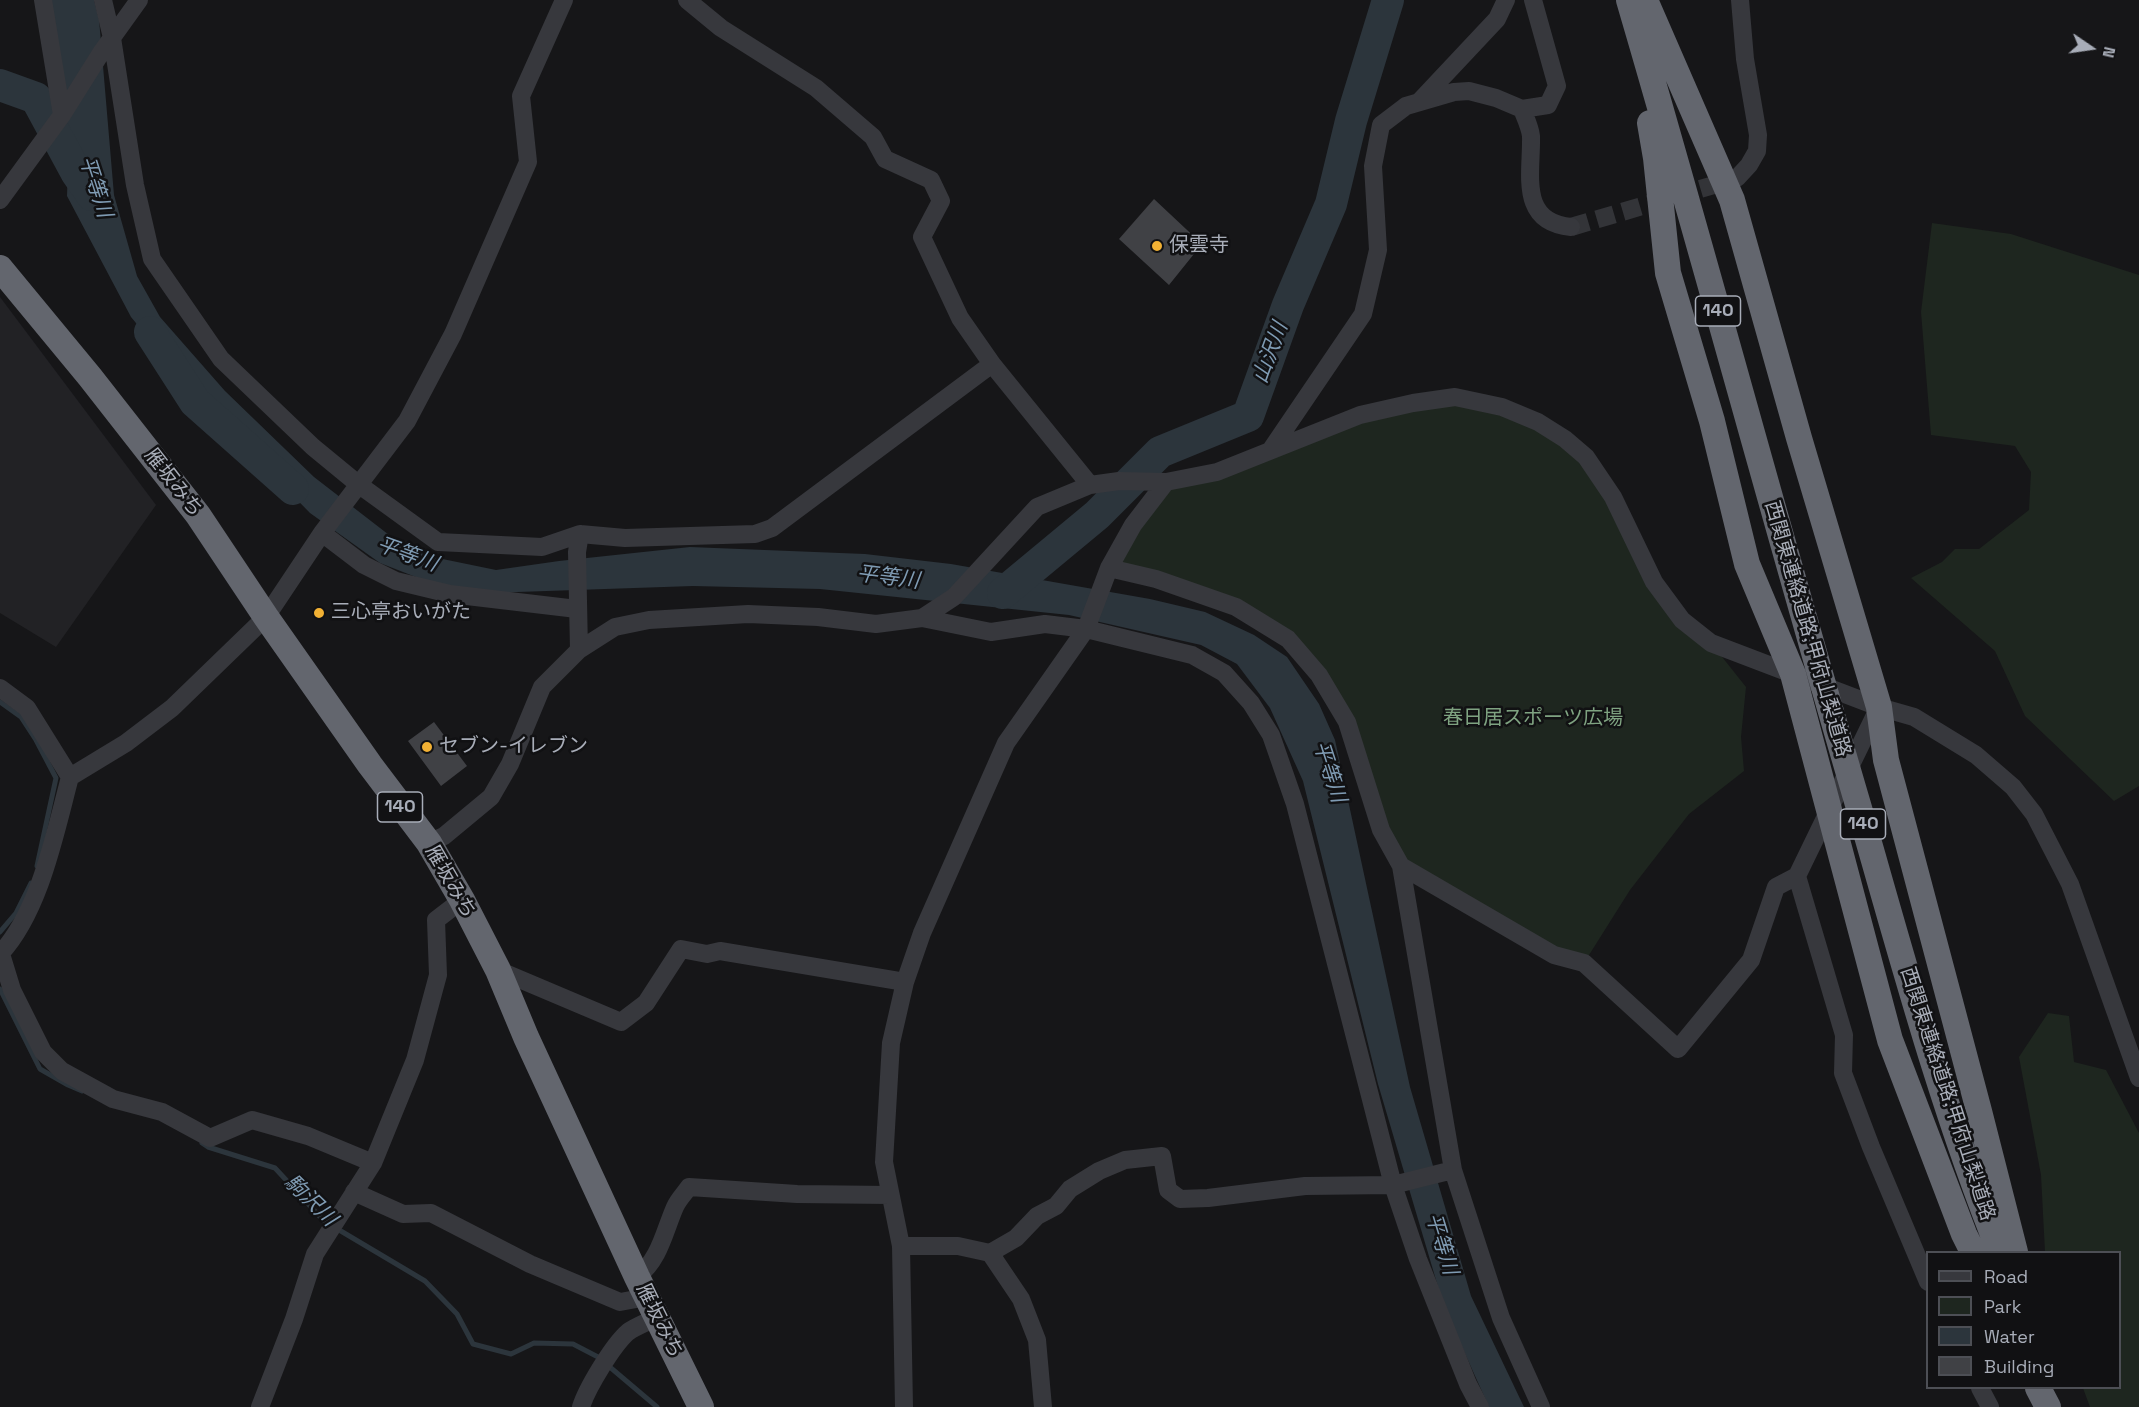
<!DOCTYPE html>
<html>
<head>
<meta charset="utf-8">
<style>
	body { margin:0 }
	#map { position:relative; width:2139px; height:1407px; overflow:hidden; background:#161618; font-family:"Space Grotesk",sans-serif }
	canvas { display:block }
	.legend { position:absolute; left:1926px; top:1251px; width:195px; height:138px; box-sizing:border-box; background:#111113; border:2px solid #4d4f55; margin:0; padding:8px 10px; list-style:none; font-size:18px; color:#a8adb8 }
	.legend li { display:flex; align-items:center; gap:12px; height:30px }
	.legend b { width:30px; border:2px solid #4d4f55 }
	.north { position:absolute; left:2061px; top:18px; width:60px; height:60px; -webkit-text-stroke:4px #111113; paint-order:stroke; rotate:103deg; font-size:16px; font-weight:700; line-height:24px; text-align:center; color:#a8adb8 }
	.north::after { content:''; display:block; margin:auto; width:21px; height:27px; background:#a8adb8; clip-path:polygon(50% 0,100% 100%,50% 72%,0 100%) }
</style>
</head>
<body>
<div id="map">
<canvas width="2139" height="1407"></canvas>
<ul class="legend">
<li><b style="height:8px;background:#37383d"></b>Road</li>
<li><b style="height:16px;background:#1e261f"></b>Park</li>
<li><b style="height:16px;background:#2c353c"></b>Water</li>
<li><b style="height:16px;background:#404145"></b>Building</li>
</ul>
<div class="north">N</div>
</div>
<script>
const context = document.querySelector('canvas').getContext('2d');
context.lineJoin = 'round';
function fill(path, color) { context.fillStyle = color; context.fill(path, 'evenodd'); }
function stroke(path, color, width, dash) { context.strokeStyle = color; context.lineWidth = width; context.lineCap = dash ? 'butt' : 'round'; context.setLineDash(dash || []); context.stroke(path); }
function drawText(font, color, halo, rows, align = 'center') {
  context.font = font + ' "Space Grotesk","Noto Sans JP",sans-serif'; context.lineWidth = 5; context.setLineDash([]); context.textBaseline = 'middle'; context.strokeStyle = halo; context.fillStyle = color; for (const [text, x, y, turn = 0] of rows) {
    context.save(); context.translate(x, y); context.rotate((+turn || 0) * Math.PI / 180); context.textAlign = isNaN(turn) ? turn : align; if (halo) context.strokeText(text, 0, 0); context.fillText(text, 0, 0); context.restore();
  }
}
const built = new Path2D(`
	M0 297 156 505 56 647 0 613Z`);
const green = new Path2D(`
	M1932 223 2011 234 2139 275V786L2114 801 2025 716 1995 651 1911 578 1942 562 1955 549H1979L2029 510 2031 472 2015 446 1931 435 1921 312Z
	M1413 403 1502 407 1586 457 1654 582 1711 643 1746 687 1741 737 1744 771 1689 814 1630 890 1584 963 1401 866 1319 675 1236 607 1109 568 1166 482Z
	M2048 1013 2069 1016 2074 1062 2106 1070 2139 1133V1407H2090L2083 1388H2120V1252H2045L2041 1175 2019 1057Z`);
const water = new Path2D(`
	M51 0H94L99 19 114 195 137 276 160 317 225 391 314 477 393 538 428 556 496 570 559 561 690 547 865 554 951 564 1150 599 1205 612 1254 635 1287 657 1319 704 1335 740 1410 1087 1471 1296 1524 1407H1489L1444 1307 1378 1084 1303 781 1270 708 1237 664 1201 645 1069 615 820 589 693 586 488 593 426 581 380 563 310 513 201 402 131 317 67 196 69 139Z`);
const stream = new Path2D(`
	M0 702 21 717 36 740 56 778 37 866
	M0 932 16 913 31 883
	M0 989 40 1069 68 1085 82 1091
	M202 1143 208 1147 275 1168 324 1221 425 1281 457 1314 473 1344 511 1354 534 1343 573 1344 598 1357 657 1407`);
const river = new Path2D(`
	M0 85 36 98 76 172 92 195
	M150 332 195 402 293 489
	M1003 593 1097 515 1160 452 1248 416 1288 305 1331 204 1351 121 1388 0`);
const building = new Path2D(`
	M1154 199 1202 244 1169 285 1119 239Z
	M434 722 467 766 441 786 408 741Z`);
const minorTunnel = new Path2D(`
	M1571 227 1734 179`);
const minor = new Path2D(`
	M43 0 62 115
	M103 0 112 38 135 185 152 259 221 359 313 447 358 484 438 542 542 547 580 534 625 538 755 534 772 528 992 364
	M687 0 721 28 816 88 873 137 885 159 931 180 941 201 922 237 960 318 992 364 1090 485
	M1420 101 1497 19 1506 0
	M1522 109 1548 105 1557 86 1533 0
	M1737 178 1749 165 1757 151 1758 135 1745 59 1740 0
	M0 200 62 115 101 53 139 0
	M1270 451 1363 314 1378 250 1373 166 1381 125 1406 106 1454 92 1469 91 1496 98 1522 109C1525 117 1530 127 1531 136 1532 173 1518 222 1571 227
	M322 533 364 565 396 581 450 594 577 609
	M1109 568 1156 579 1236 607 1288 639 1319 675 1347 722 1381 830 1401 866 1554 955 1584 963 1678 1049 1751 960 1776 887 1797 876 1879 707
	M922 618 991 632 1045 624 1086 629 1192 655 1224 673 1251 703 1271 735 1295 804 1393 1185 1418 1259 1468 1384 1480 1407
	M579 650 577 552 580 534
	M0 688 27 708 70 777
	M429 843 444 836 491 797 510 764 542 687 579 650 615 627 649 620 748 614 818 617 876 624 922 618 954 597 1037 507 1090 485 1119 481 1166 482 1217 472 1360 415 1413 403 1455 397 1502 407 1538 422 1565 439 1586 457 1613 497 1654 582 1682 620 1711 643 1879 707 1914 717 1976 755 2013 787 2034 814 2070 884 2139 1078
	M1401 866 1453 1170 1501 1318 1541 1407
	M1797 876 1844 1035 1843 1073 1871 1147 1928 1282
	M0 954C40 911 55 833 70 777L126 743 172 708 266 617 322 533 407 421 453 334 528 162 521 96 564 0
	M1 954 12 990 43 1052 62 1071 113 1099 162 1112 210 1138 252 1120 308 1136 373 1163
	M498 970 621 1022 646 1003 681 949 707 954 720 951 905 982
	M354 1192 403 1214 431 1213 530 1264 620 1302 647 1297
	M901 1246H958L990 1253 1021 1299 1037 1340 1043 1407
	M990 1253 1016 1238 1037 1216 1056 1206 1070 1189 1099 1171 1125 1160 1162 1156 1168 1190 1180 1199 1208 1198 1305 1186 1393 1185 1453 1170
	M637 1277C660 1259 664 1232 675 1207 678 1200 684 1194 689 1187L797 1194 890 1195
	M1980 1388 1990 1407
	M260 1407 294 1319 315 1254 373 1163 415 1060 438 975 436 920 462 900
	M581 1407C587 1388 613 1345 628 1332 636 1326 648 1322 657 1317
	M904 1407 901 1246 884 1162 891 1043 905 982 922 933 1006 743 1086 629 1109 568 1133 525 1166 482`);
const highway = new Path2D(`
	M1629 0C1708 269 1780 540 1859 808 1902 957 1942 1108 2000 1252
	M1645 0 1732 200 1799 438 1879 707 1886 760 1979 1111 2015 1252
	M1650 123 1656 158 1668 273 1712 421 1747 564 1793 674 1890 1040 1964 1234 1973 1252
	M0 268 90 377 198 515 266 617 370 765 429 843 462 900 498 970 526 1037 637 1277 701 1407
	M2038 1388 2048 1407`);
const markers = [
	[1157,246,6,"#f2b134"],
	[319,613,6,"#f2b134"],
	[427,747,6,"#f2b134"]
];
const shields = [
	[1718,311,45],
	[400,807,45],
	[1863,824,45]
];
const shieldNames = [
	["140",1718,311],
	["140",400,807],
	["140",1863,824]
];
const poiNames = [
	["保雲寺",1169,246],
	["三心亭おいがた",331,613],
	["セブン-イレブン",439,747]
];
const streetNames = [
	["雁坂みち",173,483,52],
	["西関東連絡道路;甲府山梨道路",1807,629,74],
	["雁坂みち",450,882,60],
	["西関東連絡道路;甲府山梨道路",1947,1094,72],
	["雁坂みち",659,1321,64]
];
const parkNames = [
	["春日居スポーツ広場",1533,719]
];
const waterNames = [
	["平等川",95,187,72],
	["山沢川",1271,353,-70],
	["平等川",407,555,20],
	["平等川",888,578,7],
	["平等川",1329,772,72],
	["駒沢川",310,1201,44],
	["平等川",1441,1244,73]
];
fill(built, '#222225');
fill(green, '#1e261f');
fill(water, '#2c353c');
stroke(stream, '#2c353c', 5);
stroke(river, '#2c353c', 32);
fill(building, '#404145');
stroke(minorTunnel, '#333438', 18, [18, 9]);
stroke(minor, '#37383d', 18);
stroke(highway, '#63666e', 26);
for (const [x, y, r, color] of markers) { const dot = new Path2D(); dot.arc(x, y, r, 0, 2 * Math.PI); context.fillStyle = color; context.fill(dot); stroke(dot, '#111113', 2); }
for (const [x, y, w] of shields) { const box = new Path2D(); box.roundRect(x - w / 2, y - 15, w, 30, 4.5); context.fillStyle = '#111113'; context.fill(box); stroke(box, '#a8adb8', 1.5); }
drawText('bold 18px', '#a8adb8', null, shieldNames);
drawText('20px', '#a8adb8', '#111113', poiNames, 'left');
drawText('20px', '#a8adb8', '#111113', streetNames);
drawText('20px', '#7fa381', '#111113', parkNames);
drawText('italic 21px', '#7f9bb3', '#111113', waterNames);
</script>
</body>
</html>
